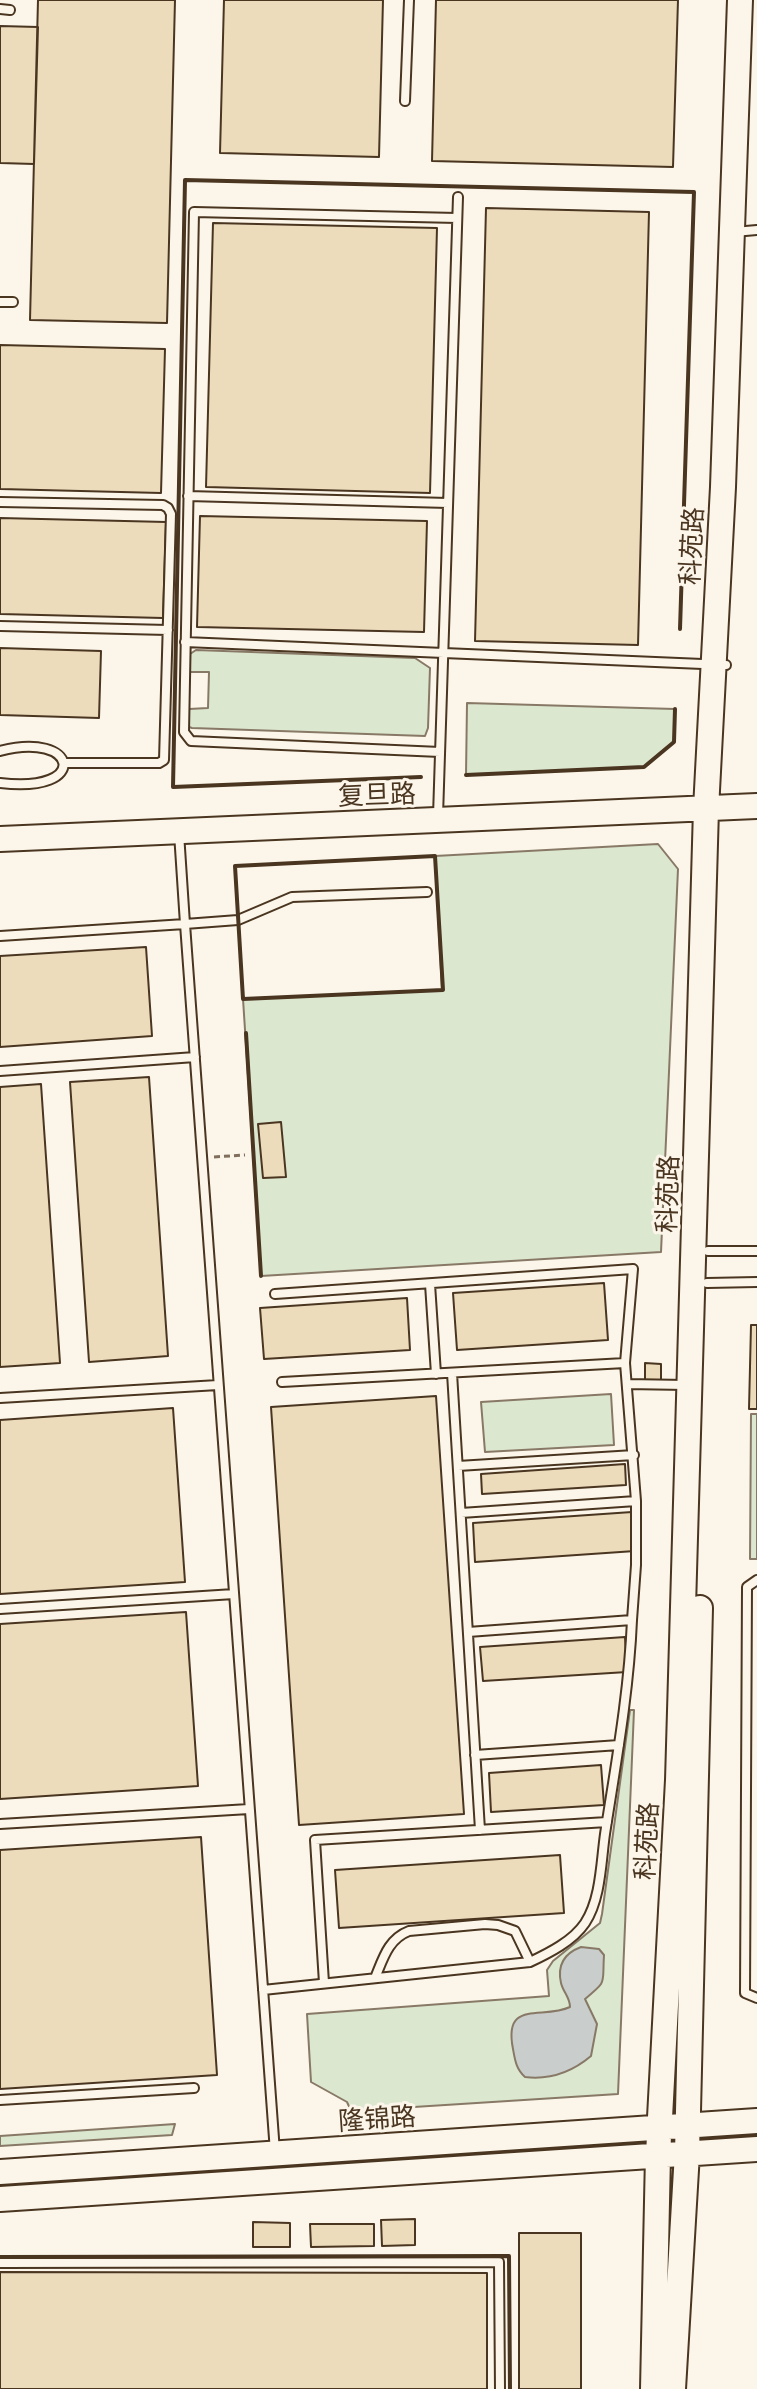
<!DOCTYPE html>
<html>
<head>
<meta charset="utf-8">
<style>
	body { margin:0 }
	canvas { display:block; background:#fbf6e9 }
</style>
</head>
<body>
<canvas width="757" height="2389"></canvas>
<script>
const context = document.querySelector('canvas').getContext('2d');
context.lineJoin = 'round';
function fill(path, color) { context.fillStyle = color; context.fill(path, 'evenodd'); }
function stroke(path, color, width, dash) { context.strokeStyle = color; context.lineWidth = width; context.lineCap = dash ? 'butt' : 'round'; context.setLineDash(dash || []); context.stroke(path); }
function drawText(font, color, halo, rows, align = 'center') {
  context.font = font + ' Barlow,"Noto Sans SC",sans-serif'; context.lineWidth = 6; context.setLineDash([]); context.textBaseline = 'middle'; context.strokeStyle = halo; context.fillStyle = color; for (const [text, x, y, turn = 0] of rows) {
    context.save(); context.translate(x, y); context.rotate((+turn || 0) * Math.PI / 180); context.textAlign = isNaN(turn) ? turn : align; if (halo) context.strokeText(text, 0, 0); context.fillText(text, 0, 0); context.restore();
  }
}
const green = new Path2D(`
	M196 650 415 658 430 668 428 728 425 736 192 728 189 727V709L208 708 209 672H189L190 654Z
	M467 703 675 709 674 742 644 767 466 775Z
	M658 844 678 869 661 1252 261 1276 243 999 442 990 435 856Z
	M611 1394 614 1445 485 1452 481 1402Z
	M751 1414H757V1559H750Z
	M630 1710H634L618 2094 351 2111 347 2102 311 2082 307 2014 549 1996 547 1970 553 1961 600 1923 602 1914Z
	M175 2124 172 2135 0 2146V2136Z`);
const water = new Path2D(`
	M581 1947 599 1949 604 1955C602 1985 608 1980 585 1999L597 2024 591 2056C572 2072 550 2080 525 2077 516 2069 515 2060 513 2049 503 1999 542 2020 570 2007 570 1997 563 1992 561 1983 557 1965 565 1953 581 1947Z`);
const building = new Path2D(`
	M38 0H175L167 323 30 320Z
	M224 0H383L379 157 220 153Z
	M436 0H678L673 167 432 161Z
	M0 26 38 27 34 164 0 163Z
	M486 208 649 212 638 645 475 641Z
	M213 223 437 228 430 493 206 487Z
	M0 345 165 349 161 493 0 489Z
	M200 516 427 521 424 632 197 627Z
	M0 518 166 522 163 618 0 614Z
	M0 648 101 651 99 718 0 715Z
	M146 947 152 1036 0 1047V956Z
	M149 1077 168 1356 89 1362 70 1082Z
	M41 1084 60 1363 0 1367V1087Z
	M281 1122 286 1177 263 1178 258 1124Z
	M604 1283 608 1340 457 1350 453 1293Z
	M407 1298 410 1350 264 1359 260 1308Z
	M751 1325H757V1409H749Z
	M645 1363 661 1364V1381H645Z
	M436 1396 464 1814 299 1825 271 1407Z
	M173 1408 185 1582 0 1594V1420Z
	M625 1464 626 1485 482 1494 481 1474Z
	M632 1512 635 1551 475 1562 473 1523Z
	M186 1612 198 1786 0 1799V1624Z
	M625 1637 627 1672 483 1681 480 1647Z
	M601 1765 604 1805 491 1812 489 1773Z
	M201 1837 217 2075 0 2089V1850Z
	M560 1855 564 1913 339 1928 335 1870Z
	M415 2219V2245L382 2246 381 2220Z
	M253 2222 290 2223V2247H253Z
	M310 2224H374V2246L311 2247Z
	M519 2233H581V2389H519Z
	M0 2272 487 2273V2389H0Z`);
const path = new Path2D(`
	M214 1157 245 1155`);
const lane = new Path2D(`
	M0 9 10 10
	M405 101 409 0
	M734 232 757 230
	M0 302H13
	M188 496 448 503
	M0 502 163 505 168 508 171 514 164 760 159 763H64
	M0 626 168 630
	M185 642 726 665
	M0 751C77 730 92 794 0 783
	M440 752 191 741 184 732 194 212 457 218
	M438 816 458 197
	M179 833 185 924 238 920 292 897 427 892
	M0 936 185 924 275 2152
	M0 1071 195 1057
	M708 1251H757
	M707 1283 757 1282
	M430 1284 436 1374
	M275 1294 633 1269 625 1363 636 1501V1565L632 1620 468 1632
	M452 1373 480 1830
	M282 1382 625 1363
	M627 1384 686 1385
	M0 1398 218 1385
	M458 1466 634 1455
	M461 1513 636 1501
	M757 1580 747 1587 745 1993 757 1998
	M0 1609 234 1594
	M475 1755 619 1745
	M0 1824 249 1809
	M375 1978C383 1959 388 1939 409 1931L485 1924 498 1925 515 1931 530 1962
	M324 1983 315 1840 607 1822
	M263 1990 530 1962C549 1953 573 1941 585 1923 601 1899 601 1862 605 1834 616 1763 629 1692 632 1620
	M0 2100 194 2088
	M0 2263 499 2262 500 2389`);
const secondary = new Path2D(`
	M0 839 757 806
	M0 2172 757 2121
	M0 2199 757 2149
	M653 2389 658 2155 678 1780 706 809 723 487 740 0
	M673 2389 687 2153 700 1608`);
const wall = new Path2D(`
	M466 775 644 767 674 742 675 709
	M421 777 173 787 185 180 694 192 680 629
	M435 856 443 990 243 999 235 866Z
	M246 1033 261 1276
	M0 2257 509 2256 510 2389`);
const streetNames = [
	["科苑路",692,546,-87],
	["复旦路",377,795,-2],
	["科苑路",668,1194,-88],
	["科苑路",647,1841,-87],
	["隆锦路",377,2119,-4]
];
fill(green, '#dce7d0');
stroke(green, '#887966', 2);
fill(water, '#c9cecd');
stroke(water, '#887966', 2);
fill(building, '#ecdcbc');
stroke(building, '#4a3520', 2);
stroke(lane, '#4a3520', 12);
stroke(secondary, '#4a3520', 28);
stroke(path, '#7f6f5c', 3, [6, 4]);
stroke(lane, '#fbf6e9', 8);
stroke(secondary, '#fbf6e9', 24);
stroke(wall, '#4a3520', 4);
drawText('26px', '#4a3520', '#fbf6e9', streetNames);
</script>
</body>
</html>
